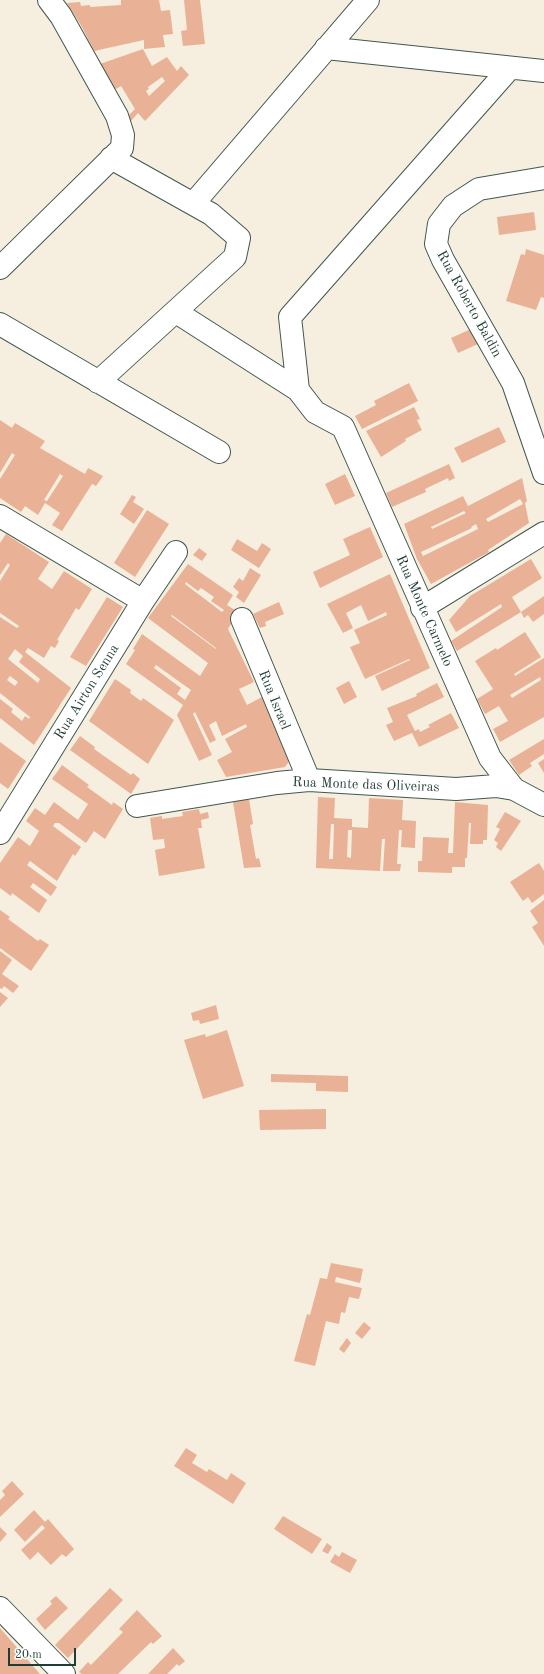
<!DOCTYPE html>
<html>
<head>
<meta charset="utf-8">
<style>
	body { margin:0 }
	#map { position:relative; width:544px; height:1674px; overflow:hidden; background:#f6efdf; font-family:"Old Standard TT",serif }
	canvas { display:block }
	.scale { position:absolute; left:8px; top:1648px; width:68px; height:18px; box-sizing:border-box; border:2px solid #1f3d34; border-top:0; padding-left:5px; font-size:12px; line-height:14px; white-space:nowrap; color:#1f3d34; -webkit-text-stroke:3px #fff; paint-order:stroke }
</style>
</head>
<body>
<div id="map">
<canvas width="544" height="1674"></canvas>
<div class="scale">20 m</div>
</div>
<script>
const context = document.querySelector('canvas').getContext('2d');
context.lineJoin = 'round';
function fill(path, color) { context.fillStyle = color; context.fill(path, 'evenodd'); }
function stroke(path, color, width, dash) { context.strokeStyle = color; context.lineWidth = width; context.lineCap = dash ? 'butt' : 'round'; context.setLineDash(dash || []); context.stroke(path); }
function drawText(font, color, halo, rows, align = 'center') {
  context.font = font + ' "Old Standard TT",serif'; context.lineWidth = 4; context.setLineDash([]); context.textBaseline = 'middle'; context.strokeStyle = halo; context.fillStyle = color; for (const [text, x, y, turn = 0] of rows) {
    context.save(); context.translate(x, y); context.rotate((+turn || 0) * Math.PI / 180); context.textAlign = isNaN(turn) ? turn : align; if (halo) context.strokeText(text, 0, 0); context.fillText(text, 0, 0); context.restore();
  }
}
const building = new Path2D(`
	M121 0H159L161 11 170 10 173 34 163 35 165 47 144 49V40L94 51 82 27 67 3 80 2 81 6 90 5V7L121 5Z
	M184 0H200L205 44 183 46 181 31 187 30Z
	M143 49 152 66 167 57 177 71 181 66 189 75 145 121 138 113 131 121 128 116 135 109 121 86 114 90 100 64ZM162 77 165 81 149 96 146 91 149 89 148 87Z
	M534 212 536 230 499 235 497 217Z
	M526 249 544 255V298L541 297 536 310 506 301 521 254 525 255Z
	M471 329 478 344 458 353 451 338Z
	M409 383 418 401 362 429 355 416 376 405 374 401Z
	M414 407 420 419 417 420 422 430 405 439 406 441 381 457 366 431Z
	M0 420 12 428 15 423 45 441 40 448 85 474 88 468 103 476 96 486 92 484 62 531 52 525 60 513 45 503 38 515 25 506 21 512 0 498V479L15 455 12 453 0 473ZM60 474 63 476 47 501 44 500Z
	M499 427 506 442 462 463 454 448Z
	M449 464 455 478 449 481 448 478 425 489 426 492 392 507 386 493Z
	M345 474 355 496 335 505 325 484Z
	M522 478 527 501 525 503 529 523 488 550 489 552 431 584 417 559 404 524 463 496 468 506ZM520 499 523 504 488 522 486 519ZM464 511 466 513 432 529 431 527ZM476 524 478 529 423 556 421 552 472 528 471 527Z
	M132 495 136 497 133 502 144 509 134 524 120 514Z
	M147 510 169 524 135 577 114 563Z
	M370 527 383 557 320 588 313 572 350 555 343 539Z
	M6 534 49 562 38 579 52 589 64 571 92 589 79 610 76 608 57 640 59 641 55 648 51 646 44 658 28 648 25 652 71 688 34 745 0 718V699L13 709 11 712 22 721 25 716 29 719 30 717 0 693V617L17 628 19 626 0 613V581L10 565 8 563 0 575V543ZM15 649 23 656 19 662 40 679 38 683 8 659ZM10 676 18 682 15 686 7 680Z
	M237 539 257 551 262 543 271 549 259 568 231 550Z
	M199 548 207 554 202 561 193 555Z
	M531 559 542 578 512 597 521 612 457 651 451 641 502 607 501 604 456 632 449 620 470 596Z
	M188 564 233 595 227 605 238 612 228 629 254 682 239 689 247 705 262 697 277 727 290 760 285 767 226 777 217 760 232 752 225 739 247 727 246 724 222 736 216 721 209 725 216 740 210 743 195 712 193 714 212 755 199 761 177 715 183 705 126 664 135 650 133 649 142 634 200 676 208 663 148 618ZM186 582 198 591 201 588 214 597 211 601 224 610 222 612 185 584ZM172 615 216 648V649L171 616ZM156 665 191 690 185 700 177 694 181 688 154 668Z
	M250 568 261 575 244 603 236 597 239 592 233 587 239 578 243 581Z
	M390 574 430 668 382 691 375 676 410 660 409 659 365 679 350 647 360 643 354 630 387 615 386 612 368 621 361 605 346 613 353 628 343 633 327 604Z
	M544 596V614L533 622 528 615 524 618 521 612Z
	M107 597 123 607 86 666 70 657Z
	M279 602 284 614 265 622 266 626 260 628 253 614Z
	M525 632 541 657 514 674 515 676 544 658V717L500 742 493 729 508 721 499 706 485 714 477 699 493 689 475 661 496 648 497 650ZM540 677 541 680 512 698 510 695Z
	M115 679 131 690 130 693 141 701 143 698 174 720 148 764 89 721Z
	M349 681 357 697 344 704 336 688Z
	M437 683 444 697 407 715 415 731 419 729 420 732 430 727 428 725 451 713 459 728 419 747 412 733 394 741 386 725 393 722 387 708 417 696 416 694Z
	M80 736 95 747 94 749 131 775 133 773 140 779 131 794 70 750Z
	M544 739V754L530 763 532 766 519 775 509 760Z
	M0 742 26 761 8 789 0 783Z
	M544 759V773L538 763Z
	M62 765 89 785 87 787 112 805 113 802 123 809 105 839 94 831 86 843 59 823H55L53 826 81 847 75 856 73 854 57 881 30 861 27 865 57 887 51 896 33 883 30 887 47 900 39 913 12 893 11 896 0 888V863L18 837 30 846 39 831 26 821 35 808 45 815 54 802 78 820 88 804 52 779Z
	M318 797 335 798 334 818 352 819V827L368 828 369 798 403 800 402 820 416 821 415 848 401 847 402 830H399L397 864H401L400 871H383L385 839H382L380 871 316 868ZM331 824H334L333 859H329ZM348 830H352L351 858 347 857Z
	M249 799 253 824 250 825 256 859 259 858 261 867 244 868 233 802Z
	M455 802 488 805 487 840H483V844H470L471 823H469L467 858H465V867H452V873L418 872V861H422L423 837 449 838 448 853H453Z
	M199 809 200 814 208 812 209 818 201 820 202 828H198L205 868 159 876 155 850 165 848 164 839 153 840 150 818 162 816V819L183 816 182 812Z
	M505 812 521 821 501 851 496 847 498 843 494 840 500 829 496 827Z
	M539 863 544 871V894L532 903 528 897 523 901 510 882Z
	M544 900V946L532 927 538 923 530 911Z
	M0 910 10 917 8 919 38 941 40 939 49 945 31 971 0 948Z
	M0 951 12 960 2 974 19 986 13 993 4 986 2 989 0 988Z
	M0 992 8 998 0 1007Z
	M216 1005 219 1019 200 1024 199 1020 193 1021 191 1013Z
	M227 1030 244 1086 203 1099 184 1040 205 1034 206 1037Z
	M271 1074 348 1076V1092L316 1091V1083L271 1082Z
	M326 1109V1129L260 1130 259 1110Z
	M331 1263 363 1269 360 1283 336 1277 335 1282 362 1288 359 1299 349 1297 345 1313 341 1312 339 1324 326 1321 315 1366 294 1361 307 1314 310 1315 320 1278 327 1279Z
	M364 1322 371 1328 362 1339 355 1333Z
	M347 1338 351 1343 344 1353 339 1349Z
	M186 1448 197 1455 192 1463 207 1472 209 1469 227 1480 231 1473 246 1483 233 1504 174 1466Z
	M12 1481 24 1494 0 1517V1500L5 1495 2 1491Z
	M34 1510 45 1522 48 1519 74 1549 66 1557 62 1554 51 1565 38 1552 30 1560 21 1550 45 1528 42 1525 25 1542 14 1530Z
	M283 1516 322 1539 312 1554 274 1529Z
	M0 1527 7 1534 0 1542Z
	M327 1543 332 1547 328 1554 322 1551Z
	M342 1552 357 1560 350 1573 330 1562 335 1554 339 1557Z
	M110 1588 123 1600 68 1658 55 1645Z
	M56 1596 68 1608 45 1630 36 1619 52 1604 50 1601Z
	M137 1610 162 1636 153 1644 151 1642 118 1674H82L79 1672 88 1662 91 1665 123 1632 119 1629Z
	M0 1628 26 1658 40 1674H0Z
	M173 1648 185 1661 179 1666 177 1664 167 1674H148Z`);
const street = new Path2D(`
	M326 48 544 71
	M509 69 290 317 298 390 315 412 343 427 490 758 514 789
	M544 178 479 189 453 206 439 224 436 244 443 260 513 383 544 473
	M193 204 368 0
	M0 268 122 148 123 135 117 116 61 16 49 0
	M176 312 298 390
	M0 324 219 452
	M98 382 235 257 239 238 211 214 111 158
	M0 516 143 601
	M422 608 544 533
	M242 619 309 780
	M137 806 277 783 309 780 456 789 496 786 514 789 544 805
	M0 833 143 601 176 552
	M0 1608 64 1674`);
const streetNames = [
	["Rua Roberto Baldin",469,304,61],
	["Rua Monte Carmelo",424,611,66],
	["Rua Airton Senna",87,692,-58],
	["Rua Israel",274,700,68],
	["Rua Monte das Oliveiras",366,785,2]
];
fill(building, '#e9b196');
stroke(street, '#3f584e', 24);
stroke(street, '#fff', 22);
drawText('14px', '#1f3d34', '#fff', streetNames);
</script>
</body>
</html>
